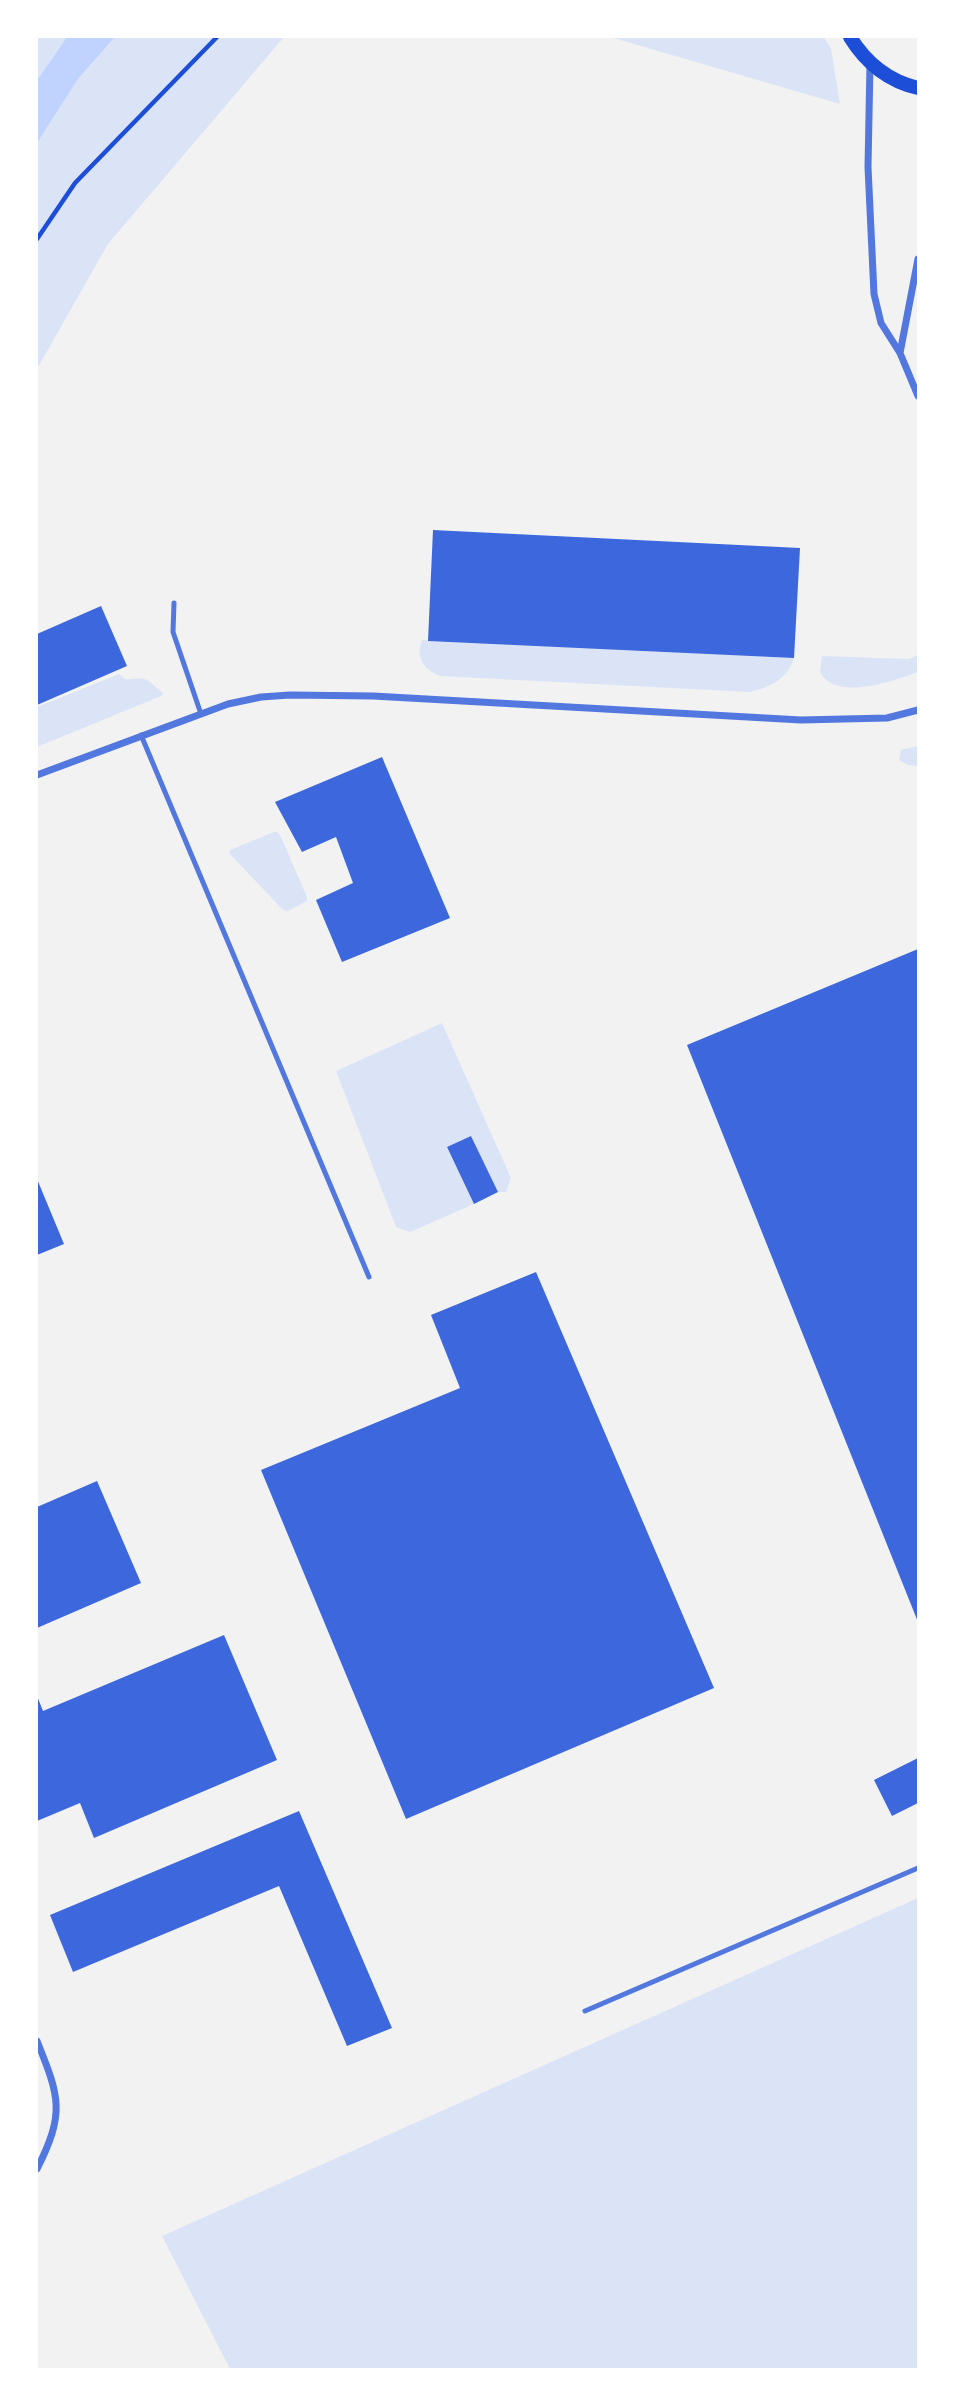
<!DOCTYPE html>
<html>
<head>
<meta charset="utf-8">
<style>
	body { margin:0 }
	#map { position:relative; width:955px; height:2406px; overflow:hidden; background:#f2f2f2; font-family:"Asap Condensed",sans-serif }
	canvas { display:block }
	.frame { position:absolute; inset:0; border:38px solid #fff; pointer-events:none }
</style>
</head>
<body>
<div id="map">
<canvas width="955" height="2406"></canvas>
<div class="frame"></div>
</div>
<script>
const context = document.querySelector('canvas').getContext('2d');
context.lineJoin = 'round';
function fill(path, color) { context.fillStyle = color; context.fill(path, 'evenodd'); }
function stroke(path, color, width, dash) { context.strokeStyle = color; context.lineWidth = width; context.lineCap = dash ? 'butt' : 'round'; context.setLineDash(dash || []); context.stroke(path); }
const green = new Path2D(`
	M37 37H67L37 80Z
	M115 37H284L108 244 37 369V143L78 79Z
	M610 37H824L831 49 840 104Z
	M422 640 794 658C788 679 769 688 749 692L440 676C424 670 415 657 422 640Z
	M918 655V672C893 681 836 702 820 672L822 656 909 659Z
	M119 674 125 679C132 680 138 677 144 679 151 680 156 689 163 693L161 696 37 747V707Z
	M918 746V766L908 765 899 760 901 750Z
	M274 832H277L281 837 307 897V901L288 911 283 910 229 853 230 850Z
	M442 1023 511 1178 506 1192H498L471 1136 447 1148 474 1204 410 1232 396 1227 336 1071Z
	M918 1898V2369H230L162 2236Z`);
const water = new Path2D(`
	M67 37H115L78 79 37 143V80Z`);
const building = new Path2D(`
	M433 530 800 548 794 658 428 641Z
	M101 606 127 666 37 705V634Z
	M382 757 450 918 342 962 316 900 353 883 336 837 302 852 275 802Z
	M918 949V1622L687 1045Z
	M471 1136 498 1192 474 1204 447 1147Z
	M37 1179 64 1244 37 1255Z
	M536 1272 714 1688 406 1819 261 1470 460 1388 431 1315Z
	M97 1481 141 1583 37 1628V1507Z
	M224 1635 277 1760 94 1838 80 1803 37 1821V1696L43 1711Z
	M918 1758V1803L892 1816 874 1780Z
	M299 1811 392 2028 347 2046 279 1886 73 1972 50 1915Z`);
const path = new Path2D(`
	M37 239 75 183 217 37`);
const service = new Path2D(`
	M174 603 173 632 201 714
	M141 735 369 1277
	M585 2011 918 1868`);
const minor = new Path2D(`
	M870 64 868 167 874 294 881 323 900 353 918 396
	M900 353 918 259
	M37 775 228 704 261 697 290 695 373 696 801 720 887 718 918 710
	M37 2041C60 2098 65 2113 37 2169`);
const secondary = new Path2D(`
	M850 37C866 63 888 81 918 88`);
fill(green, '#dbe4f7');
fill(water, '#bfd3fe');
fill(building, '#3d67dc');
stroke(path, '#1d4ed8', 4.5);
stroke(service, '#5277de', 5);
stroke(minor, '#5277de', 7);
stroke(secondary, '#1d4ed8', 14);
</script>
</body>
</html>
